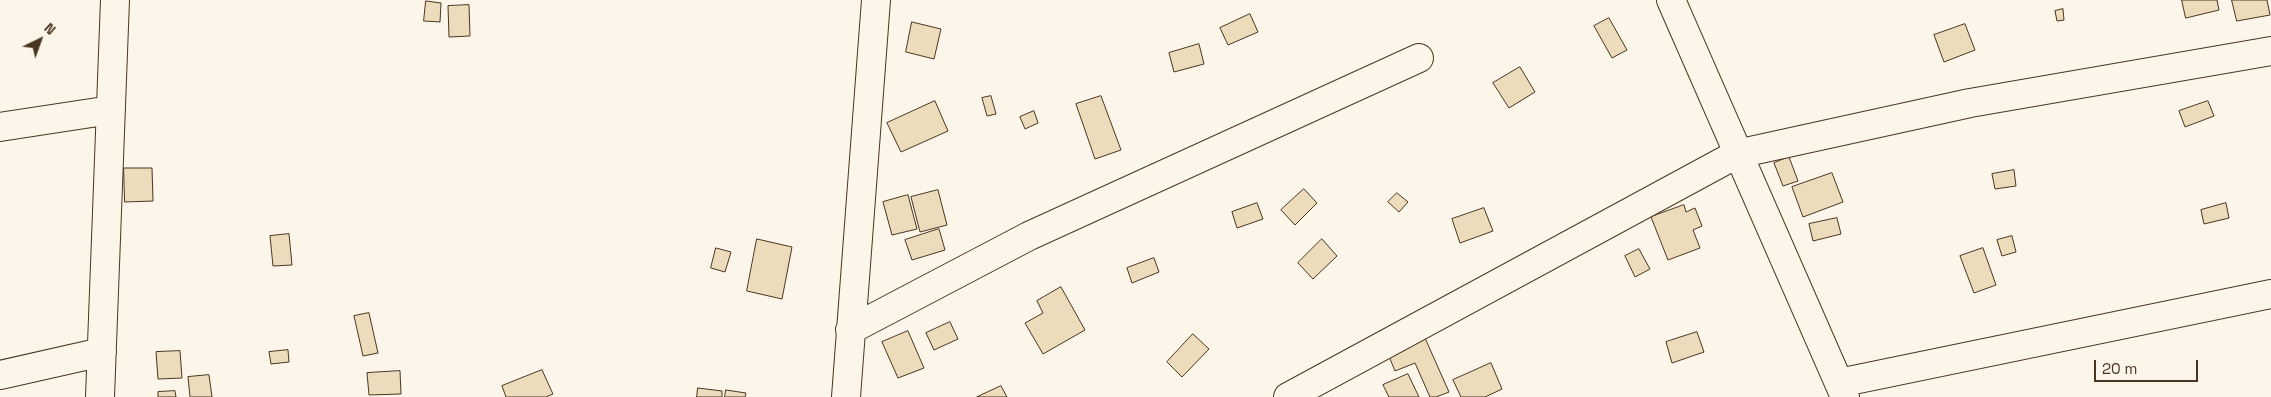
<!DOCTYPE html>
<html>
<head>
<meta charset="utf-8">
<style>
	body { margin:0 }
	#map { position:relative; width:2271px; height:397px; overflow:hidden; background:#fbf6e9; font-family:"Space Grotesk",sans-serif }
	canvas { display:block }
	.north { position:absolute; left:15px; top:15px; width:50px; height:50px; -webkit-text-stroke:4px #fbf6e9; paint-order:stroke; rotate:42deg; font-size:14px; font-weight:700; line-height:20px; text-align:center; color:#4a3520 }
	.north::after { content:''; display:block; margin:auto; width:18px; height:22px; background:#4a3520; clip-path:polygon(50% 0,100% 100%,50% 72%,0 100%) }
	.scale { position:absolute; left:2094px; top:360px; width:104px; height:22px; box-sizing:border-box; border:2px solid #4a3520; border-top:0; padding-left:6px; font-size:15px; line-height:18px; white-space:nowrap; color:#4a3520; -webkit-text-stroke:4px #fbf6e9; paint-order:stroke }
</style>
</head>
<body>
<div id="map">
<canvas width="2271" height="397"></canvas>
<div class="north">N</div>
<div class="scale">20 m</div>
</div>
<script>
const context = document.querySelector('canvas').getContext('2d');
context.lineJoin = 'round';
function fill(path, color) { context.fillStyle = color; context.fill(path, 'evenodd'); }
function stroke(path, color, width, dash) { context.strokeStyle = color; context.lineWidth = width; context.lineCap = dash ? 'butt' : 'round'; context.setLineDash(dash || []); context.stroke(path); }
const building = new Path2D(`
	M2182 0H2217L2219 10 2186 18Z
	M2232 0H2267L2270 15 2237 21Z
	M426 1 441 3 440 22 424 21Z
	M469 5 470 36 449 37 448 6Z
	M2063 9 2064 20 2057 21 2055 11Z
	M1250 14 1258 32 1228 45 1220 28Z
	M1609 18 1627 50 1612 58 1594 26Z
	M912 22 941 29 934 59 906 52Z
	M1965 24 1975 50 1944 62 1934 35Z
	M1199 44 1204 64 1174 72 1169 53Z
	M1520 67 1535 92 1509 108 1493 83Z
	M991 96 996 114 987 116 982 98Z
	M1101 96 1121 150 1095 159 1076 104Z
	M935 101 948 131 901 152 887 123Z
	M2208 101 2214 116 2185 127 2179 111Z
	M1034 111 1038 123 1025 129 1020 117Z
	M1789 157 1798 181 1783 186 1774 163Z
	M124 168H152L153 201 125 202Z
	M2014 170 2016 186 1995 189 1992 174Z
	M1832 173 1843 202 1803 217 1792 187Z
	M1304 189 1317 203 1295 225 1281 210Z
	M938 190 947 225 920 232 911 197Z
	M1397 193 1408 202 1399 212 1388 202Z
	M908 195 917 229 892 235 883 202Z
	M1257 203 1263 219 1237 228 1232 212Z
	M2226 203 2229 218 2204 224 2201 210Z
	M1684 205 1686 212 1695 208 1702 226 1693 230 1700 248 1668 260 1651 217Z
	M1484 208 1493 231 1460 243 1452 219Z
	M1837 218 1841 234 1813 241 1809 224Z
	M939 229 945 250 912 260 905 240Z
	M289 234 292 265 273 266 270 236Z
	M2012 236 2016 252 2002 256 1997 240Z
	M757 239 792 247 782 299 747 291Z
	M1322 239 1337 256 1313 279 1298 263Z
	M716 248 731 252 725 272 711 268Z
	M1983 248 1996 285 1974 293 1960 256Z
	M1639 249 1650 269 1635 277 1625 256Z
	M1154 258 1159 272 1132 283 1127 268Z
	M1061 287 1085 330 1043 354 1025 323 1043 313 1037 301Z
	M369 313 378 353 363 356 354 316Z
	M950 322 958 339 934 350 926 333Z
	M908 331 924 368 898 378 882 342Z
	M1697 332 1704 352 1672 363 1666 342Z
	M1193 334 1209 349 1182 377 1167 362Z
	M1425 338 1449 392 1436 397H1430L1415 363 1395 371 1388 354Z
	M288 350 289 362 271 364 269 352Z
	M180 351 182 378 158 379 156 352Z
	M1491 363 1502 389 1485 397H1461L1453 380Z
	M542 370 553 394 546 397H506L502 386Z
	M400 371 401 394 369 395 367 373Z
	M1408 374 1419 397H1389L1383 385Z
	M209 375 212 397H190L188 377Z
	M1001 386 1007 397H977Z
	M698 388 722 391V397H697Z
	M726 390 746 393 745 397H725Z
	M175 391 176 397H158V392Z`);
const minor = new Path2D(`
	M1671 0 1845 397
	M0 127 111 110
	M850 330 1029 236 1419 58
	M0 375 102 352
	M1839 383 2271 294
	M100 397 115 0
	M846 397 876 0
	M1288 397 1737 154 1970 103 2271 51`);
fill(building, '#ecdcbc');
stroke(building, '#4a3520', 1);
stroke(minor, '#4a3520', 30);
stroke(minor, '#fbf6e9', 28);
</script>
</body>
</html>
